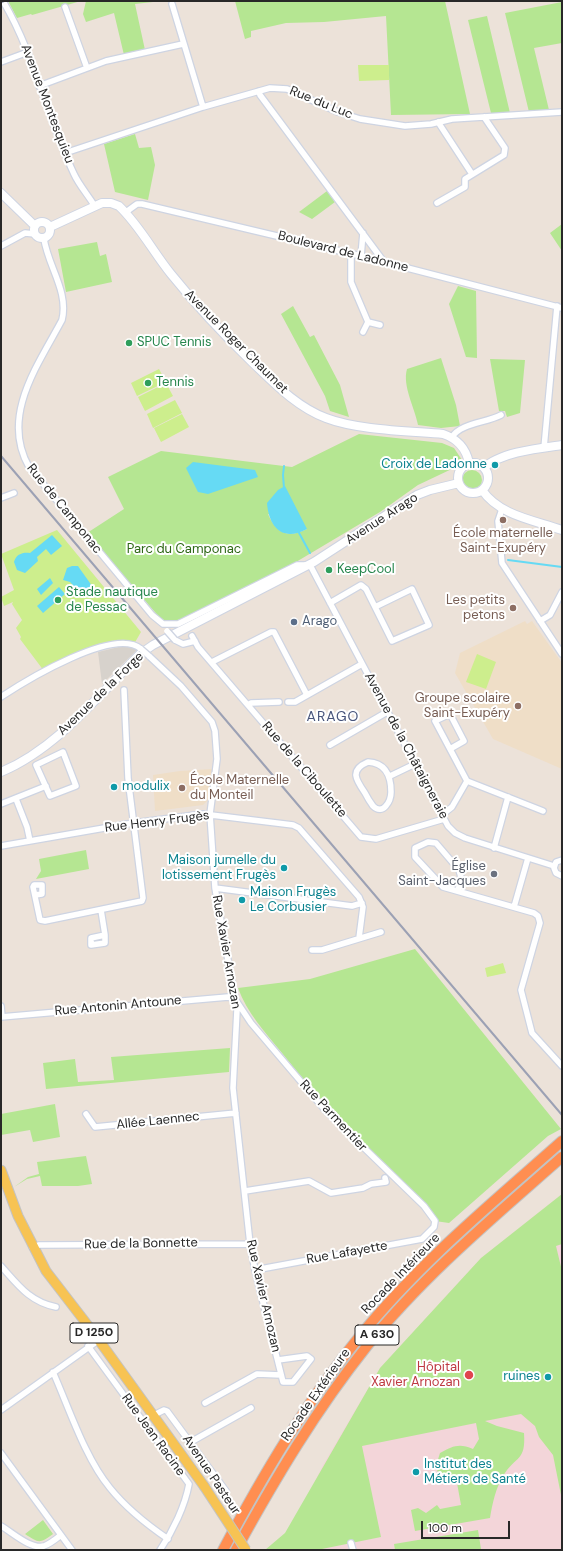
<!DOCTYPE html>
<html>
<head>
<meta charset="utf-8">
<style>
	body { margin:0 }
	#map { position:relative; width:563px; height:1551px; overflow:hidden; background:#ece2d9; font-family:"DM Sans",sans-serif }
	canvas { display:block }
	.frame { position:absolute; inset:0; border:2px solid #282828; pointer-events:none }
	.scale { position:absolute; left:421px; top:1521px; width:89px; height:18px; box-sizing:border-box; border:2px solid #282828; border-top:0; padding-left:5px; font-size:12px; line-height:14px; white-space:nowrap; color:#282828; -webkit-text-stroke:3px #fff; paint-order:stroke }
</style>
</head>
<body>
<div id="map">
<canvas width="563" height="1551"></canvas>
<div class="frame"></div>
<div class="scale">100 m</div>
</div>
<script>
const context = document.querySelector('canvas').getContext('2d');
context.lineJoin = 'round';
function fill(path, color) { context.fillStyle = color; context.fill(path, 'evenodd'); }
function stroke(path, color, width, dash) { context.strokeStyle = color; context.lineWidth = width; context.lineCap = dash ? 'butt' : 'round'; context.setLineDash(dash || []); context.stroke(path); }
function drawText(font, color, halo, rows, align = 'center') {
  context.font = font + ' "DM Sans",sans-serif'; context.lineWidth = 4; context.setLineDash([]); context.textBaseline = 'middle'; context.strokeStyle = halo; context.fillStyle = color; for (const [text, x, y, turn = 0] of rows) {
    context.save(); context.translate(x, y); context.rotate((+turn || 0) * Math.PI / 180); context.textAlign = isNaN(turn) ? turn : align; if (halo) context.strokeText(text, 0, 0); context.fillText(text, 0, 0); context.restore();
  }
}
const education = new Path2D(`
	M525 621 527 624 532 621 562 663V769L493 739 455 673 460 653Z
	M212 769 208 800 203 805 155 811 153 775 180 771Z`);
const medical = new Path2D(`
	M562 1194V1550H281L323 1465 380 1368 481 1258Z`);
const green = new Path2D(`
	M8 1H81L32 15 31 14 17 18Z
	M86 1H162L135 4 145 50 124 55 114 13 86 22 83 14Z
	M235 1H445L470 114 391 115 386 16 324 22 286 23 251 31V37L245 39Z
	M562 2V43L534 48 549 110 529 112 505 13Z
	M487 16 510 113H491L468 20Z
	M135 134 139 148 151 147 155 165 148 200 115 192 104 144Z
	M327 191 335 202 312 219 299 212Z
	M562 224V251L550 233Z
	M97 242 100 256 106 254 112 282 66 292 58 249Z
	M458 286 476 291 477 358 466 357 449 304Z
	M293 306 310 337 314 335 340 385 349 417 330 411 325 396 281 314Z
	M441 358 456 405 460 426 441 428 418 425C415 408 402 386 407 369Z
	M490 359 525 360 520 413 507 417 505 411H499Z
	M359 434 442 443 454 448 462 460 456 467 418 485 380 512 296 562 185 618 170 622 161 619 141 596 136 587 130 584 87 533 124 509 108 477 161 451 292 467ZM268 514 307 529C288 539 276 533 268 514Z
	M462 480a10 10 0 1 1 20 0a10 10 0 1 1-20 0Z
	M86 850 89 869 36 879 41 871 39 859Z
	M415 949 561 1129 548 1136 449 1223 435 1221 428 1207C376 1158 326 1109 282 1053 265 1032 247 1013 238 988L310 979Z
	M230 1048 229 1072 46 1089 43 1063 75 1059 78 1082 114 1080 111 1057Z
	M55 1104 60 1137 33 1142 30 1130 1 1135V1114Z
	M86 1156 92 1184 78 1186H42L40 1176 27 1179 14 1187 28 1177 39 1174 37 1162Z
	M562 1194V1244L556 1246 562 1271V1500L553 1455 539 1437 535 1426 521 1414 485 1421 497 1426 524 1433C526 1462 516 1455 503 1476 496 1487 492 1505 490 1518L415 1531 411 1510 418 1508 426 1513 437 1505 440 1509 461 1505 457 1483 446 1482 439 1476 436 1466 440 1453C453 1446 459 1443 473 1449L479 1439 476 1423 362 1446 381 1537 317 1550H265L285 1533 380 1368 481 1258Z
	M43 1520 53 1534C39 1544 39 1543 25 1534Z
	M478 1530 481 1549 395 1550 394 1544Z`);
const pitch = new Path2D(`
	M358 65H389V80L359 81Z
	M159 369 166 382 137 396 131 383Z
	M166 383 173 396 145 411 138 397Z
	M175 400 182 413 153 428 147 414Z
	M182 414 189 427 161 442 154 428Z
	M57 530 141 632 134 644 94 649 44 671 20 639 21 637 16 628 22 620 12 604 13 602 4 606 1 597 14 590 1 554Z
	M477 654 496 662 486 689 466 682Z
	M503 963 506 973 487 977 485 968Z`);
const plaza = new Path2D(`
	M127 645 137 650 102 684 98 652Z`);
const water = new Path2D(`
	M193 462 255 470 258 477 208 494 198 492 186 468Z
	M285 486 307 529C283 542 269 528 267 503L278 490Z
	M52 535 62 546 51 555 46 549 37 557 38 561 25 573 17 570 14 562C16 554 23 552 30 553Z
	M72 566H78L80 569 95 590 85 598 70 582 63 580 67 568Z
	M50 578 53 583 41 595 37 589Z
	M59 587 65 594 43 613 37 606Z`);
const stream = new Path2D(`
	M284 488 283 475 284 466
	M298 531 310 553
	M508 560 562 567`);
const street = new Path2D(`
	M3 1C35 55 47 118 74 174 79 185 88 195 94 205
	M172 4 203 107
	M65 7 87 68
	M1 62 28 52
	M39 86 106 61 183 44
	M259 91 260 95 384 262
	M438 122 472 174
	M65 153 203 107 270 88 287 89 338 112 360 119 405 126 431 124 452 119 562 112
	M437 203 465 187V179L504 155 505 148 484 117
	M126 212 137 204H142L361 256 562 308
	M44 239C48 266 69 292 62 320 38 365 0 416 29 467L152 615 163 624H178L297 565H310L448 826 455 833 465 838 554 866
	M1 246 25 233 35 234
	M351 254V282L368 322 363 332
	M361 256 363 233
	M368 322 380 325
	M452 437C461 423 486 423 501 415
	M544 448 557 306
	M1 498 14 493
	M502 509 498 521 502 563 562 654
	M330 603 361 585 366 589 392 641 429 625 412 589 375 607
	M540 621 550 615 562 592
	M192 636 198 647 361 837 376 839 444 819
	M175 640 183 644 195 641
	M149 656 181 686 212 722 215 731 217 759 210 814 215 888 237 1010 233 1088 250 1244 255 1270 283 1382H293L311 1359 307 1356 278 1360
	M212 662 271 632H274L307 695
	M1 697C25 681 115 626 141 649
	M288 702H295L362 664
	M248 705 251 703 279 702
	M330 745 387 712
	M450 749 464 741 450 714 435 721 467 781
	M63 752 76 786 50 796 36 765Z
	M368 762C386 763 391 776 391 792 391 801 383 816 373 806 370 802 367 797 365 793 356 780 349 770 368 762Z
	M390 776 415 764
	M16 799 27 827 30 841
	M1 804 46 786
	M442 815 452 807 467 781 543 811
	M1 846 133 823 203 814 293 825 299 828 359 897 363 907 359 938
	M494 848 508 797
	M562 860 556 862 554 868 556 873 562 876
	M215 888 352 906 362 903
	M458 891 461 877 459 870 436 843 428 842 415 848V857L443 887 534 913 538 916 540 923 521 990 532 1033 562 1066
	M35 895 42 894V885H34L33 887 40 920 45 921 142 901 143 898 128 778 124 690
	M514 907 528 858
	M101 910 105 935 91 938V945L105 943V935
	M312 950H322L381 932
	M1 1006 2 1017
	M1 1017 228 997 235 999 251 1023 325 1110 424 1206 435 1221 434 1227 422 1239 255 1270
	M86 1114 95 1127 236 1113
	M245 1191 309 1181 331 1193 363 1188 371 1184 386 1182 385 1178
	M32 1247 39 1245 250 1244
	M1 1266C18 1285 30 1302 56 1307
	M88 1346 189 1484C185 1506 173 1531 160 1550
	M53 1372C69 1408 85 1458 110 1488 126 1508 146 1524 168 1539
	M205 1403 257 1374 281 1375
	M1 1410 99 1340
	M154 1415 164 1410 167 1411 226 1491
	M189 1443 251 1408
	M1 1453 72 1550
	M1 1526C12 1532 31 1550 44 1546 50 1544 56 1539 61 1535
	M351 1543 353 1550`);
const secondary = new Path2D(`
	M1 193 35 226
	M34 230a8 8 0 1 1 16 0a8 8 0 1 1-16 0Z
	M50 227 102 203H111L119 206C140 226 153 252 171 274 196 305 224 335 253 363 275 384 297 407 326 418 357 430 408 431 443 434 458 439 466 448 469 463
	M458 478a15 15 0 1 1 30 0a15 15 0 1 1-30 0Z
	M484 468C500 452 541 448 562 445
	M482 490C500 516 534 520 562 530
	M1 772C56 749 98 696 140 654L153 645 314 562 417 495 430 490 459 483`);
const primary = new Path2D(`
	M1 1170 18 1216 46 1271 93 1332 204 1486`);
const highway = new Path2D(`
	M223 1550C263 1475 306 1402 360 1336 419 1263 492 1203 562 1141
	M236 1550C275 1479 316 1410 367 1346 423 1276 494 1217 562 1157`);
const tram = new Path2D(`
	M1 3 6 1`);
const rail = new Path2D(`
	M1 456 562 1115`);
const streetBridge = new Path2D(`
	M167 631 175 640
	M141 649 149 656`);
const primaryBridge = new Path2D(`
	M204 1486 246 1550`);
const markers = [
	[129,343,4,"#2e9e5b"],
	[148,383,4,"#2e9e5b"],
	[495,465,4,"#0f9aa8"],
	[503,520,4,"#8d6e63"],
	[329,570,4,"#2e9e5b"],
	[58,600,4,"#2e9e5b"],
	[513,608,4,"#8d6e63"],
	[294,622,4,"#5c6f8a"],
	[518,706,4,"#8d6e63"],
	[114,787,4,"#0f9aa8"],
	[182,788,4,"#8d6e63"],
	[284,868,4,"#0f9aa8"],
	[494,874,4,"#6b7280"],
	[242,900,4,"#0f9aa8"],
	[469,1375,5,"#e0444e"],
	[548,1377,4,"#0f9aa8"],
	[416,1472,4,"#0f9aa8"]
];
const shields = [
	[94,1333,48],
	[377,1335,44]
];
const shieldNames = [
	["D 1250",94,1333],
	["A 630",377,1335]
];
const streetNames = [
	["Rue du Luc",321,103,22],
	["Avenue Montesquieu",47,104,69],
	["Boulevard de Ladonne",343,252,14],
	["Avenue Roger Chaumet",236,342,45],
	["Rue de Camponac",64,509,51],
	["Avenue Arago",382,519,-33],
	["Avenue de la Forge",101,694,-44],
	["Avenue de la Châtaigneraie",406,746,62],
	["Rue de la Ciboulette",304,770,49],
	["Rue Henry Frugès",157,822,-7],
	["Rue Xavier Arnozan",226,952,80],
	["Rue Antonin Antoune",118,1006,-5],
	["Rue Parmentier",333,1116,47],
	["Allée Laennec",158,1121,-6],
	["Rue de la Bonnette",141,1244,-1],
	["Rue Lafayette",347,1253,-10],
	["Rocade Intérieure",401,1274,-46],
	["Rue Xavier Arnozan",263,1296,77],
	["Rocade Extérieure",316,1395,-55],
	["Rue Jean Racine",153,1435,54],
	["Avenue Pasteur",211,1475,56]
];
const leisureNames = [
	["SPUC Tennis",137,343],
	["Tennis",156,383],
	["KeepCool",337,570],
	["Stade nautique",66,593],
	["de Pessac",66,608]
];
const cultureNames = [
	["Croix de Ladonne",487,465],
	["modulix",122,787,"left"],
	["Maison jumelle du",276,861],
	["lotissement Frugès",276,876],
	["Maison Frugès",250,893,"left"],
	["Le Corbusier",250,908,"left"],
	["ruines",540,1377],
	["Institut des",424,1465,"left"],
	["Métiers de Santé",424,1480,"left"]
];
const educationNames = [
	["École maternelle",503,534,"center"],
	["Saint-Exupéry",503,549,"center"],
	["Les petits",505,601],
	["petons",505,616],
	["Groupe scolaire",510,699],
	["Saint-Exupéry",510,714],
	["École Maternelle",190,781,"left"],
	["du Monteil",190,796,"left"]
];
const parkNames = [
	["Parc du Camponac",184,550]
];
const serviceNames = [
	["Arago",302,622]
];
const worshipNames = [
	["Église",486,867],
	["Saint-Jacques",486,882]
];
const healthNames = [
	["Hôpital",460,1368],
	["Xavier Arnozan",460,1383]
];
const neighbourhoodNames = [
	["ARAGO",333,717]
];
fill(education, '#efdec7');
fill(medical, '#f3d5d9');
fill(green, '#b5e692');
fill(pitch, '#cdee8d');
fill(plaza, '#d7d2cc');
fill(water, '#66daf4');
stroke(stream, '#66daf4', 2);
stroke(street, '#ced4e2', 8);
stroke(secondary, '#ced4e2', 10);
stroke(primary, '#c3c3c3', 11);
stroke(highway, '#c3c3c3', 12);
stroke(street, '#fff', 5.5);
stroke(secondary, '#fff', 8);
stroke(primary, '#f7c353', 9);
stroke(highway, '#ff8e51', 10);
stroke(tram, '#9ca1b4', 1);
stroke(rail, '#9ca1b4', 2);
stroke(streetBridge, '#ced4e2', 8, []);
stroke(primaryBridge, '#c3c3c3', 11, []);
stroke(streetBridge, '#fff', 5.5);
stroke(primaryBridge, '#f7c353', 9);
for (const [x, y, r, color] of markers) { const dot = new Path2D(); dot.arc(x, y, r, 0, 2 * Math.PI); context.fillStyle = color; context.fill(dot); stroke(dot, '#fff', 1.5); }
for (const [x, y, w] of shields) { const box = new Path2D(); box.roundRect(x - w / 2, y - 10, w, 20, 3); context.fillStyle = '#fff'; context.fill(box); stroke(box, '#282828', 1); }
drawText('bold 12px', '#282828', null, shieldNames);
drawText('13px', '#282828', '#fff', streetNames);
drawText('13px', '#27864d', '#fff', leisureNames, 'left');
drawText('13px', '#0d838f', '#fff', cultureNames, 'right');
drawText('13px', '#785e54', '#fff', educationNames, 'right');
drawText('13px', '#2e6816', '#fff', parkNames);
drawText('13px', '#4e5e75', '#fff', serviceNames, 'left');
drawText('13px', '#5b616d', '#fff', worshipNames, 'right');
drawText('13px', '#be3a42', '#fff', healthNames, 'right');
context.letterSpacing = '1px';
drawText('14px', '#47547b', '#fff', neighbourhoodNames);
context.letterSpacing = '0px';
</script>
</body>
</html>
